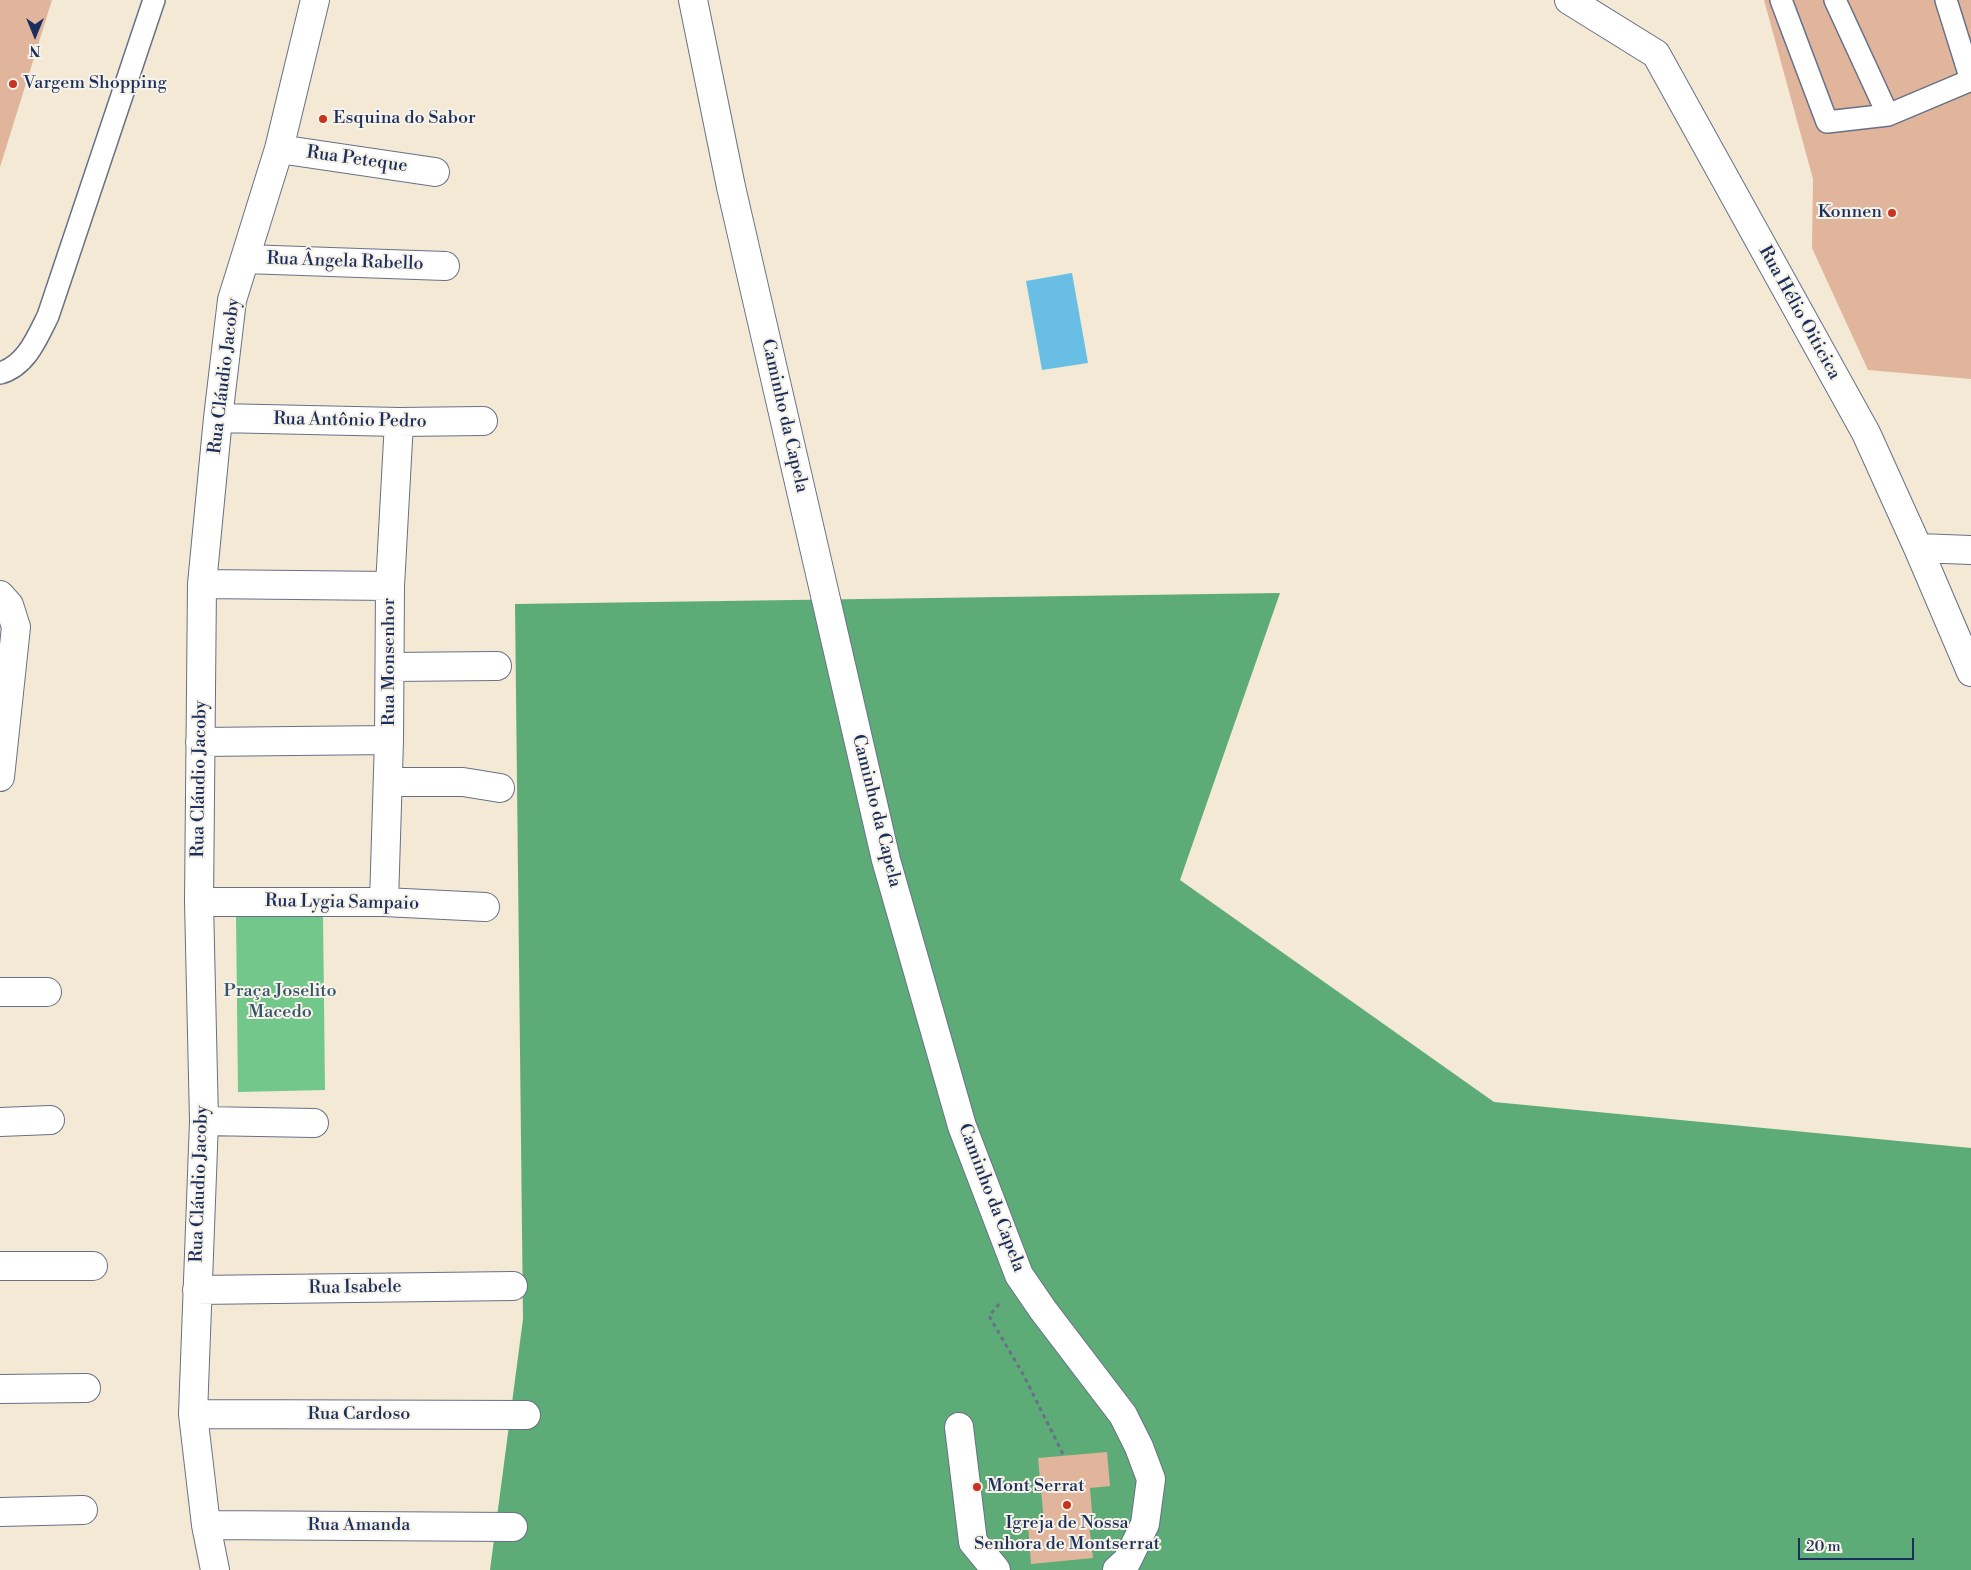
<!DOCTYPE html>
<html>
<head>
<meta charset="utf-8">
<style>
	body { margin:0 }
	#map { position:relative; width:1971px; height:1570px; overflow:hidden; background:#f3e9d4; font-family:"Libre Bodoni",serif }
	canvas { display:block }
	.north { position:absolute; left:10px; top:10px; width:50px; height:50px; -webkit-text-stroke:4px #f7f3e8; paint-order:stroke; rotate:180deg; font-size:14px; font-weight:700; line-height:20px; text-align:center; color:#1b2f5e }
	.north::after { content:''; display:block; margin:auto; width:18px; height:22px; background:#1b2f5e; clip-path:polygon(50% 0,100% 100%,50% 72%,0 100%) }
	.scale { position:absolute; left:1798px; top:1538px; width:116px; height:22px; box-sizing:border-box; border:2px solid #1b2f5e; border-top:0; padding-left:6px; font-size:15px; line-height:18px; white-space:nowrap; color:#1b2f5e; -webkit-text-stroke:4px #f7f3e8; paint-order:stroke }
</style>
</head>
<body>
<div id="map">
<canvas width="1971" height="1570"></canvas>
<div class="north">N</div>
<div class="scale">20 m</div>
</div>
<script>
const context = document.querySelector('canvas').getContext('2d');
context.lineJoin = 'round';
function fill(path, color) { context.fillStyle = color; context.fill(path, 'evenodd'); }
function stroke(path, color, width, dash) { context.strokeStyle = color; context.lineWidth = width; context.lineCap = dash ? 'butt' : 'round'; context.setLineDash(dash || []); context.stroke(path); }
function drawText(font, color, halo, rows, align = 'center') {
  context.font = font + ' "Libre Bodoni",serif'; context.lineWidth = 4; context.setLineDash([]); context.textBaseline = 'middle'; context.strokeStyle = halo; context.fillStyle = color; for (const [text, x, y, turn = 0] of rows) {
    context.save(); context.translate(x, y); context.rotate((+turn || 0) * Math.PI / 180); context.textAlign = isNaN(turn) ? turn : align; if (halo) context.strokeText(text, 0, 0); context.fillText(text, 0, 0); context.restore();
  }
}
const green = new Path2D(`
	M236 914 323 915 325 1090 238 1092Z`);
const forest = new Path2D(`
	M1280 593 1180 880 1494 1102 1971 1148V1570H490L523 1319 515 604Z`);
const water = new Path2D(`
	M1072 273 1088 363 1042 370 1026 281Z`);
const building = new Path2D(`
	M0 0H52L0 167Z
	M1764 0H1971V379L1868 370 1812 248 1813 179Z
	M1107 1452 1110 1486 1090 1488 1093 1523 1089 1524 1093 1558 1031 1564 1028 1524 1044 1522 1038 1458Z`);
const path = new Path2D(`
	M999 1304 989 1316 1023 1374 1064 1456`);
const service = new Path2D(`
	M1781 0 1827 122 1888 115
	M1835 0 1888 115 1971 80 1946 0
	M0 373C26 366 37 338 48 316L154 0`);
const minor = new Path2D(`
	M693 0 731 187 886 860 962 1126 1019 1275 1043 1310 1123 1415 1139 1447 1151 1479 1145 1524 1127 1561 1117 1570
	M1569 0 1656 54 1866 433 1918 548 1971 672
	M279 149 435 172
	M245 259 445 266
	M218 418 399 422 483 421
	M1918 548 1971 550
	M202 584 390 586
	M0 595 9 605 16 627 0 777
	M390 667 497 666
	M200 742 389 740
	M388 782H463L500 788
	M199 902H384L485 907
	M384 902 389 740 390 586 399 422
	M0 992H47
	M204 1121 314 1123
	M0 1122 50 1120
	M0 1266H93
	M197 1290 513 1286
	M0 1389 86 1388
	M193 1414 526 1415
	M959 1427 973 1542 996 1570
	M0 1512 83 1510
	M206 1525 513 1527
	M215 1570 206 1525 193 1414 204 1121 199 902 202 584 218 418 232 300 279 149 315 0`);
const markers = [
	[13,84,5,"#c8321e"],
	[323,119,5,"#c8321e"],
	[1892,213,5,"#c8321e"],
	[977,1487,5,"#c8321e"],
	[1067,1505,5,"#c8321e"]
];
const poiNames = [
	["Vargem Shopping",23,84],
	["Esquina do Sabor",333,119],
	["Konnen",1882,213,"right"],
	["Mont Serrat",987,1487],
	["Igreja de Nossa",1067,1524,"center"],
	["Senhora de Montserrat",1067,1545,"center"]
];
const streetNames = [
	["Rua Peteque",357,160,8],
	["Rua Ângela Rabello",345,262,2],
	["Rua Hélio Oiticica",1799,313,61],
	["Rua Cláudio Jacoby",225,376,-83],
	["Caminho da Capela",784,416,77],
	["Rua Antônio Pedro",350,421,1],
	["Rua Monsenhor",390,662,-90],
	["Rua Cláudio Jacoby",200,779,-89],
	["Caminho da Capela",876,811,76],
	["Rua Lygia Sampaio",342,903,1],
	["Rua Cláudio Jacoby",200,1184,-88],
	["Caminho da Capela",991,1198,69],
	["Rua Isabele",355,1288,-1],
	["Rua Cardoso",359,1415],
	["Rua Amanda",359,1526]
];
const parkNames = [
	["Praça Joselito",280,992],
	["Macedo",280,1013]
];
fill(green, '#72c78b');
fill(forest, '#5dac77');
fill(water, '#68bee5');
fill(building, '#e1b49c');
stroke(service, '#677087', 24);
stroke(minor, '#677087', 30);
stroke(path, '#677087', 3, [4, 4]);
stroke(service, '#fff', 21);
stroke(minor, '#fff', 28);
for (const [x, y, r, color] of markers) { const dot = new Path2D(); dot.arc(x, y, r, 0, 2 * Math.PI); context.fillStyle = color; context.fill(dot); stroke(dot, '#f7f3e8', 2); }
drawText('18px', '#1b2f5e', '#f7f3e8', poiNames, 'left');
drawText('18px', '#1b2f5e', '#f7f3e8', streetNames);
drawText('18px', '#315569', '#f7f3e8', parkNames);
</script>
</body>
</html>
